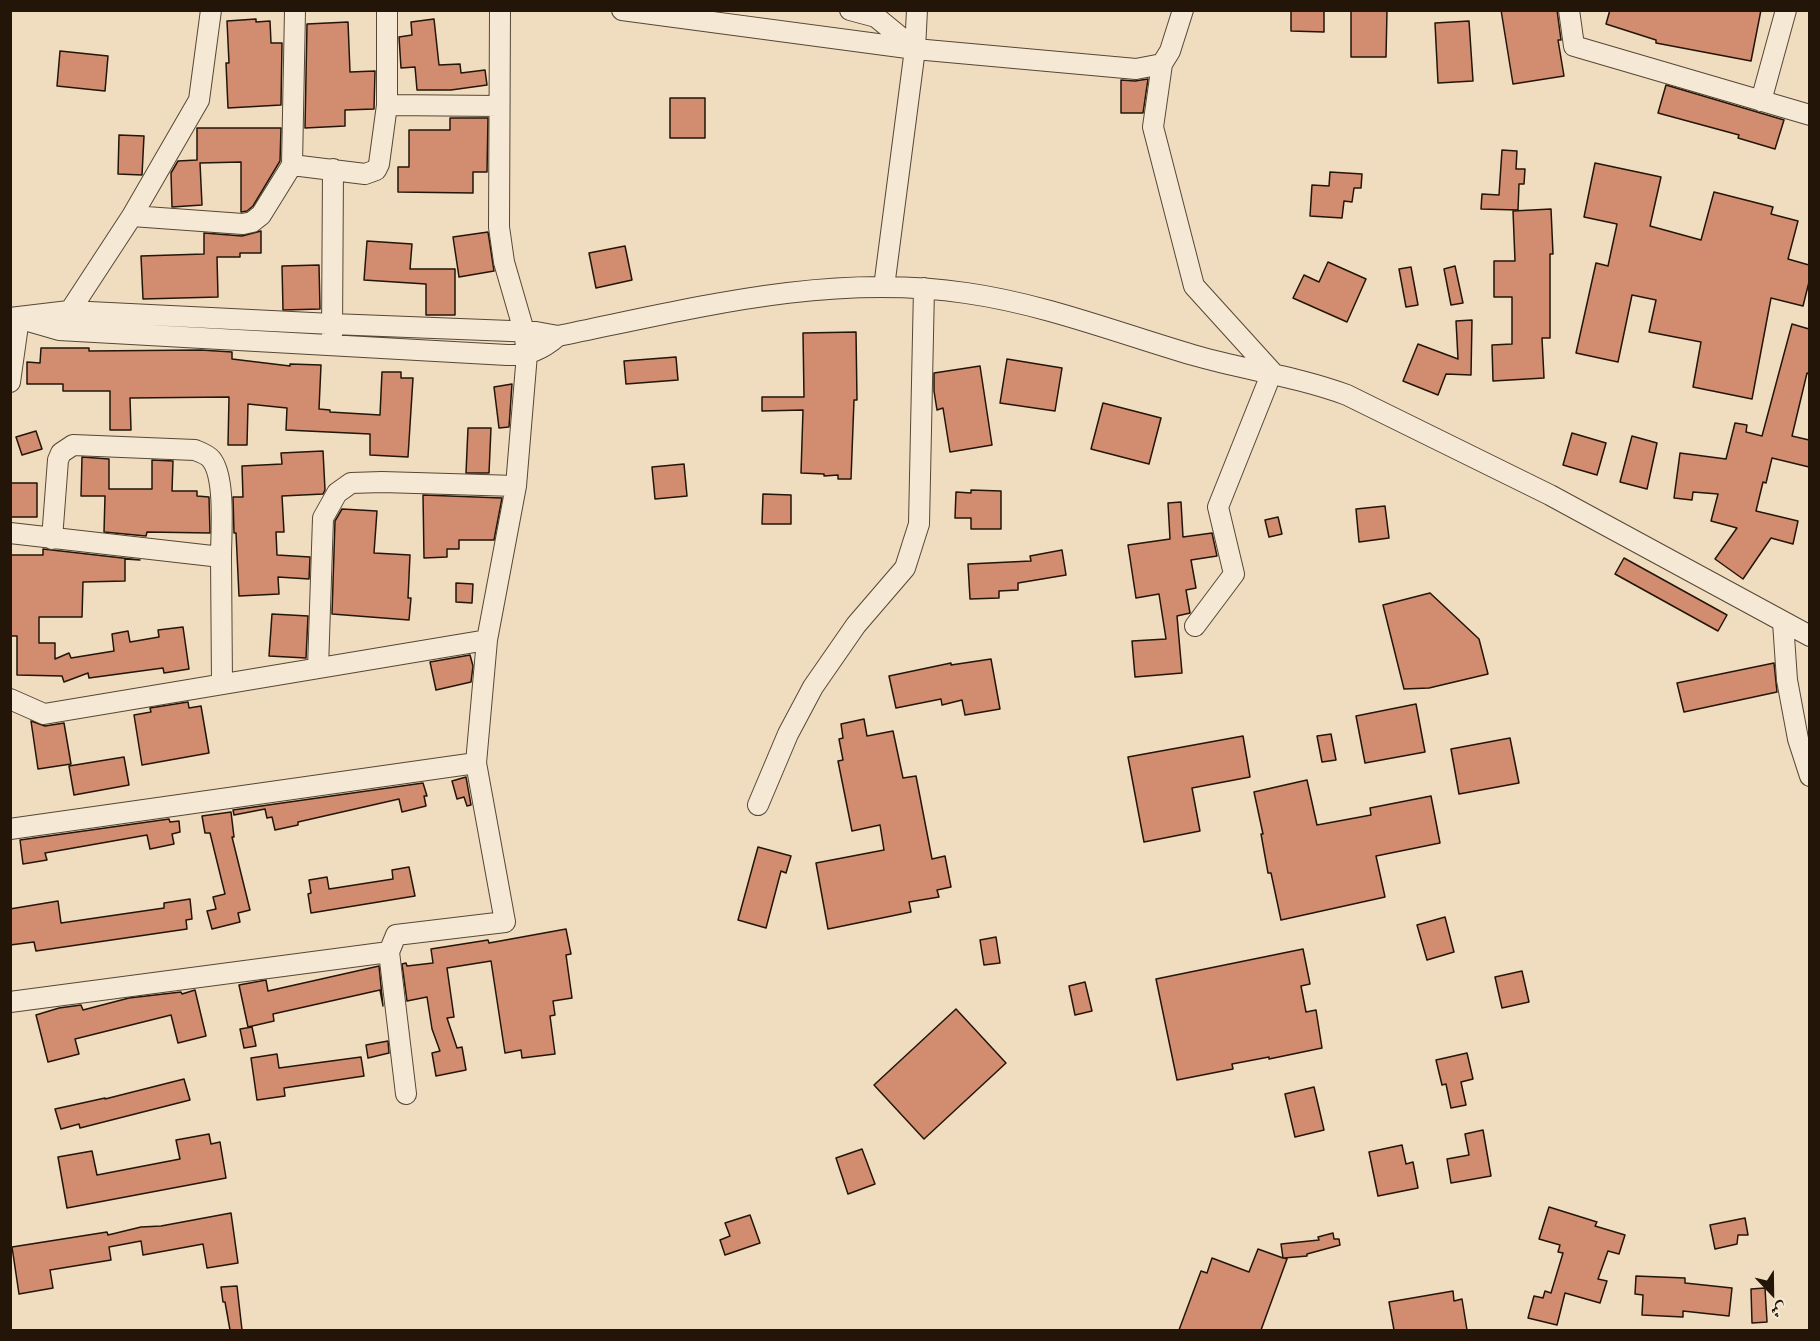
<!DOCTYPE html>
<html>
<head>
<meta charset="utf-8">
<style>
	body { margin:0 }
	#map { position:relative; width:1820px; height:1341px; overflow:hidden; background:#f0dcbe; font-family:Cardo,Amiri,serif }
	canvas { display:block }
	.frame { position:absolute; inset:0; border:12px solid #231508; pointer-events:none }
	.north { position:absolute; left:1742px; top:1263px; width:60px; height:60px; -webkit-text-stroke:4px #f5e8d5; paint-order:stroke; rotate:158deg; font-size:16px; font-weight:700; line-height:24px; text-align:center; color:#231508 }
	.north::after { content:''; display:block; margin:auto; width:21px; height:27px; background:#231508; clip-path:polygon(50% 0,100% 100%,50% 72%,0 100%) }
</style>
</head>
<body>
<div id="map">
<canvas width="1820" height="1341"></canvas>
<div class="frame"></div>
<div class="north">ش</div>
</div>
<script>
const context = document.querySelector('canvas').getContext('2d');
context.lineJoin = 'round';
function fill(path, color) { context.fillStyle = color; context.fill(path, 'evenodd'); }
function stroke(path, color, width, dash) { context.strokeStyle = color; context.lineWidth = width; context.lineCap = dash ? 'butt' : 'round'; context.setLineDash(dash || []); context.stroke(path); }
const building = new Path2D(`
	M1291 10H1324V32L1291 31Z
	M1351 10H1387L1386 57H1351Z
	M1501 10H1557L1561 40H1558L1564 76 1513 84Z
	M1610 10H1761L1751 61 1656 43V40L1606 24Z
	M256 19V22L270 21 271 43H282L281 105 228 108 226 63H229L227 21Z
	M434 19 439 65 460 64 461 73 485 70 487 85 451 90H417L415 67 401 68 399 37 412 35 411 22Z
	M1469 21 1473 81 1438 83 1435 23Z
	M348 22 350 72 375 71 374 109 345 110V126L305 128 307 24Z
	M60 51 108 56 105 91 57 86Z
	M1148 79 1143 113H1121V80L1135 81Z
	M1666 85 1784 120 1775 149 1738 138 1739 135 1658 113Z
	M670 98H705V138H670Z
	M450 118H488L487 172H473V193L398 192V167H409V130H450Z
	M197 128H281L280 161 253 206 247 211 241 212V162L200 163 202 205 172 207 171 173 178 161 197 160Z
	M119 135 144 136 142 175 118 174Z
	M1502 150 1517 151 1516 169H1525L1524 184H1519L1518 210 1481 209 1482 194 1499 195Z
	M1595 163 1661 177 1650 226 1701 240 1714 192 1773 207 1771 214 1798 221 1788 259 1809 265V282L1803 306 1771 298 1752 399 1693 387 1701 342 1649 332 1656 300 1632 295 1618 362 1576 353 1596 263 1608 266 1617 224 1584 217Z
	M1330 172 1362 174 1361 188H1354L1352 202 1344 201 1342 218 1310 216 1312 185 1329 186Z
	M1551 209 1553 254H1550V338H1542L1544 378 1493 381 1492 345 1512 344V297H1494V261H1515L1513 211Z
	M261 231V253H240V257H217L218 297 143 299 141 256 204 254V233L242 236Z
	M488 232 494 271 459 277 453 237Z
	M367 241 412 244 410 269H455V315H426V284L364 280Z
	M625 246 632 280 596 288 589 253Z
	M1328 262 1366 279 1347 322 1293 298 1304 275 1319 282Z
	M319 265 320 309 283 310 282 266Z
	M1455 266 1463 303 1451 305 1444 269Z
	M1411 267 1418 305 1406 307 1399 269Z
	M1472 320 1471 375 1446 374 1438 395 1403 381 1418 344 1458 359 1456 321Z
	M1792 324 1809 329V374L1807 373 1792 436 1809 440V467L1772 458 1766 483 1763 482 1756 511 1798 521 1793 544 1771 538 1743 579 1715 559 1737 528 1711 521 1718 494 1693 492 1692 500 1674 498 1680 453 1726 459 1735 423 1747 425 1746 432 1762 436Z
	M856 332 857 400H854L851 479H838V475L824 476V474L801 473 803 410 762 411V397H804L803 333Z
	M41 348H89V351L201 350 232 352V359L290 366V364L321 365 319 409 330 410V412L380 415 382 372H401V378H413L408 457 370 455V434L286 430 287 408 248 404 247 445H228L229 397 130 398 131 430H110V391H63V384H27V362L40 363Z
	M676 357 678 380 626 384 624 361Z
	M1007 359 1062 368 1055 411 1000 403Z
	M980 366 992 445 950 452 943 408 937 410 934 391V373Z
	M512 384 509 427 499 428 494 387Z
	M1103 403 1161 418 1149 464 1091 449Z
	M468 428H491L489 473H466Z
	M36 431 42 449 22 455 16 437Z
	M1572 433 1606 443 1597 475 1563 465Z
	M1632 436 1657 443 1647 489 1620 482Z
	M323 451 325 490 323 494 282 496 284 532H276L277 555 310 557 309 579 278 577 279 594 239 596 236 533H234L233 497H243L242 466 282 464 281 453Z
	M82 457 109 459V489H152V460L173 461 172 491H197V496L209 497 210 533 147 532 146 536 104 532 105 496H81Z
	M684 464 687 496 655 499 652 467Z
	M10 483H37V517H10Z
	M971 490 1001 491V529H971V518H955L956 492 971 493Z
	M763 494 791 495V524H762Z
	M423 495 502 498 494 540H459V549H447V557L424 558Z
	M1181 502 1183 537 1212 533 1217 556 1191 560 1196 588 1186 590 1190 613 1177 616 1182 673 1135 677 1132 641 1166 639 1159 594 1136 598 1128 545 1170 539 1168 503Z
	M1385 506 1389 538 1359 542 1356 509Z
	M342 509 377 511 374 553 410 555 408 598H411L409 620 332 614 335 521Z
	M1278 517 1282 534 1269 537 1265 520Z
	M43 549 140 560 125 559V581L83 582 82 617H39V643H55V659L69 653 71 658 114 651 112 634 128 631 130 642 159 637 158 630 183 627 189 669 164 673 163 668 89 678 88 673 64 682 62 676 17 675V636H10V555H43Z
	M1062 550 1066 575 1018 583V590L999 591V598L970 599 968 564 1031 561 1030 556Z
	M1624 558 1727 615 1718 631 1615 574Z
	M456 583 473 584 472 603 456 602Z
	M1430 593 1479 639 1488 674 1429 688 1404 689 1383 605Z
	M272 614 308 616 306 658 269 656Z
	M470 655 473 666 471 682 436 690 430 662Z
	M991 659 1000 709 965 715 962 700 942 705 941 699 896 708 889 676 951 663V665Z
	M1774 663 1777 692 1684 712 1677 683Z
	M188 702 189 708 201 706 209 753 142 765 134 715 151 712 150 708Z
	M1416 704 1425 752 1365 763 1356 716Z
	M864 719 867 736 893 731 903 778 916 776 932 859 945 856 951 887 937 890 939 897 909 902 911 912 828 929 816 863 884 850 880 825 852 831 838 761 843 760 839 739 843 738 841 724Z
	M31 721 45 726 64 723 71 764 38 769Z
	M1331 734 1336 760 1322 762 1317 736Z
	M1243 736 1250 777 1192 788 1200 831 1144 842 1128 757Z
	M1510 738 1519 783 1459 794 1451 749Z
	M124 757 129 785 74 795 69 766Z
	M466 777 471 805 467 806 464 797 457 799 452 781Z
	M1307 780 1317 825 1371 815 1370 808 1431 796 1440 843 1376 856 1385 897 1281 920 1271 873H1268L1261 834H1263L1254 792Z
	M423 783 427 796H424L426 806 402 812 399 799 298 822V825L275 830 272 817 267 818 265 809 234 815 233 810Z
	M231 812 234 837H232L250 910 238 913 240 922 212 929 207 911 216 909 213 897 225 894 210 833H205L202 816Z
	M169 819 170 822 179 821 180 832 172 834 174 844 150 849 147 835 45 853 47 860 23 864 20 840Z
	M758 847 791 856 786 873 781 871 766 928 738 920Z
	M409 867 415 896 311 913 308 894 311 893 309 880 327 877 329 889 393 879 392 870Z
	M190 899 192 919 186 920 187 929 36 951 34 942 10 945V909L58 901 61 923 164 908V903Z
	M1445 917 1454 952 1427 960 1417 925Z
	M566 929 571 954 566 955 572 998 553 1001 555 1015 550 1016 555 1054 522 1058 521 1050 505 1053 491 961 447 968 454 1017 447 1018 457 1048 462 1047 466 1070 436 1076 432 1053 440 1051 432 1029 427 997 407 1001 402 964 406 963 407 966 433 963 431 949 488 940 489 943Z
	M996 937 1000 963 984 965 980 940Z
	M1303 949 1310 984 1301 986 1306 1012 1316 1010 1322 1048 1269 1059V1057L1232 1064 1233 1069 1177 1080 1156 979Z
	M379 966 383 1006 380 990 273 1014 274 1021 248 1027 239 985 266 980 268 991Z
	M1522 971 1529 1002 1502 1008 1495 977Z
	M1085 982 1092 1011 1075 1015 1069 986Z
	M195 990 206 1036 178 1043 171 1015 75 1039 79 1054 48 1062 36 1015 59 1008 81 1005 83 1010 129 998 181 992 182 994Z
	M956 1009 1006 1063 924 1139 874 1085Z
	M252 1027 256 1046 244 1048 240 1029Z
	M388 1041 389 1053 368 1058 366 1045Z
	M1467 1053 1473 1079 1461 1082 1466 1105 1451 1108 1446 1084 1442 1085 1436 1060Z
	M277 1054 279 1068 361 1057 364 1076 284 1088 285 1096 257 1100 251 1058Z
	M184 1079 190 1100 80 1128 79 1124 61 1129 55 1109 105 1098V1099Z
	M1314 1087 1324 1130 1295 1137 1285 1094Z
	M1483 1130 1491 1176 1451 1183 1447 1159 1469 1155 1465 1134Z
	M209 1134 211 1144 220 1142 226 1178 67 1208 58 1157 92 1151 97 1175 180 1159 176 1140Z
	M1402 1145 1406 1164 1413 1162 1418 1188 1378 1196 1369 1152Z
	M862 1149 875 1184 848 1194 836 1158Z
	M1549 1207 1597 1222 1595 1226 1625 1235 1619 1254 1608 1251 1598 1279 1607 1281 1600 1303 1565 1293 1557 1325 1528 1318 1534 1296 1543 1298 1545 1291 1551 1293 1563 1253 1558 1252 1560 1245 1539 1239Z
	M231 1213 238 1263 207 1268 203 1244 143 1255 141 1241 109 1247 111 1260 50 1270 53 1288 19 1294 12 1247 107 1232 108 1235 141 1227 161 1226Z
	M750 1215 760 1243 725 1255 720 1240 730 1236 725 1223Z
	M1745 1218 1748 1235H1738L1737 1244 1715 1249 1710 1225Z
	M1333 1233 1334 1239H1339L1340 1245 1307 1254V1256L1284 1258 1287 1259 1261 1330H1179L1201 1271 1207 1273 1212 1258 1249 1272 1258 1249 1283 1258 1281 1244 1319 1240 1318 1237Z
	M1636 1276 1685 1278V1283L1732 1288 1729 1316 1683 1311V1317L1642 1315 1643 1295 1635 1294Z
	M237 1286 242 1330H230L225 1302H223L221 1287Z
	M1765 1288 1767 1322 1752 1323 1751 1289Z
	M1453 1291 1454 1301 1462 1299 1467 1330H1394L1389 1302Z`);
const minor = new Path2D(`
	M387 10V105L499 106
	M622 10 915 49 1136 69 1162 64 1170 51 1183 10
	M850 10 876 17 915 49
	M1569 10 1574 46 1810 115
	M1162 64 1153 127 1194 286 1272 372 1218 507 1234 574 1195 626
	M1761 101 1786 10
	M292 165 365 174 376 170 379 164 387 105
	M132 216 243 224 252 222 261 215 292 165 295 10
	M884 287 915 49 917 10
	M10 318 69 311 332 324 536 332 558 336C691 309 829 272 966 293 1044 304 1118 333 1193 355 1245 370 1295 376 1347 395L1550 495 1810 636
	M21 319 59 330 507 355C527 356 542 350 558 336
	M64 320 132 216 199 100 211 10
	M332 335 333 169
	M10 382 19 318
	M10 533 221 557 222 684
	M52 539 58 460 61 453 73 445 195 450C200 452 208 455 211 459 226 477 221 533 221 557
	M1783 622 1787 680 1798 739 1810 776
	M318 668 323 518 337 493 351 483 382 482 516 486
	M10 699 44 714 487 640 516 486 527 354 524 331 504 262 499 227 500 10
	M758 805 788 734 813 687 856 625 905 568 919 524 924 288
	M10 829 476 763
	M10 1002 389 952
	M406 1094 389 952 396 935 505 922 476 763 487 640`);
fill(building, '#d28d70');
stroke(building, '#231508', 1.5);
stroke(minor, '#564736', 22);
stroke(minor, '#f5e8d5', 20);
</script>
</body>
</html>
